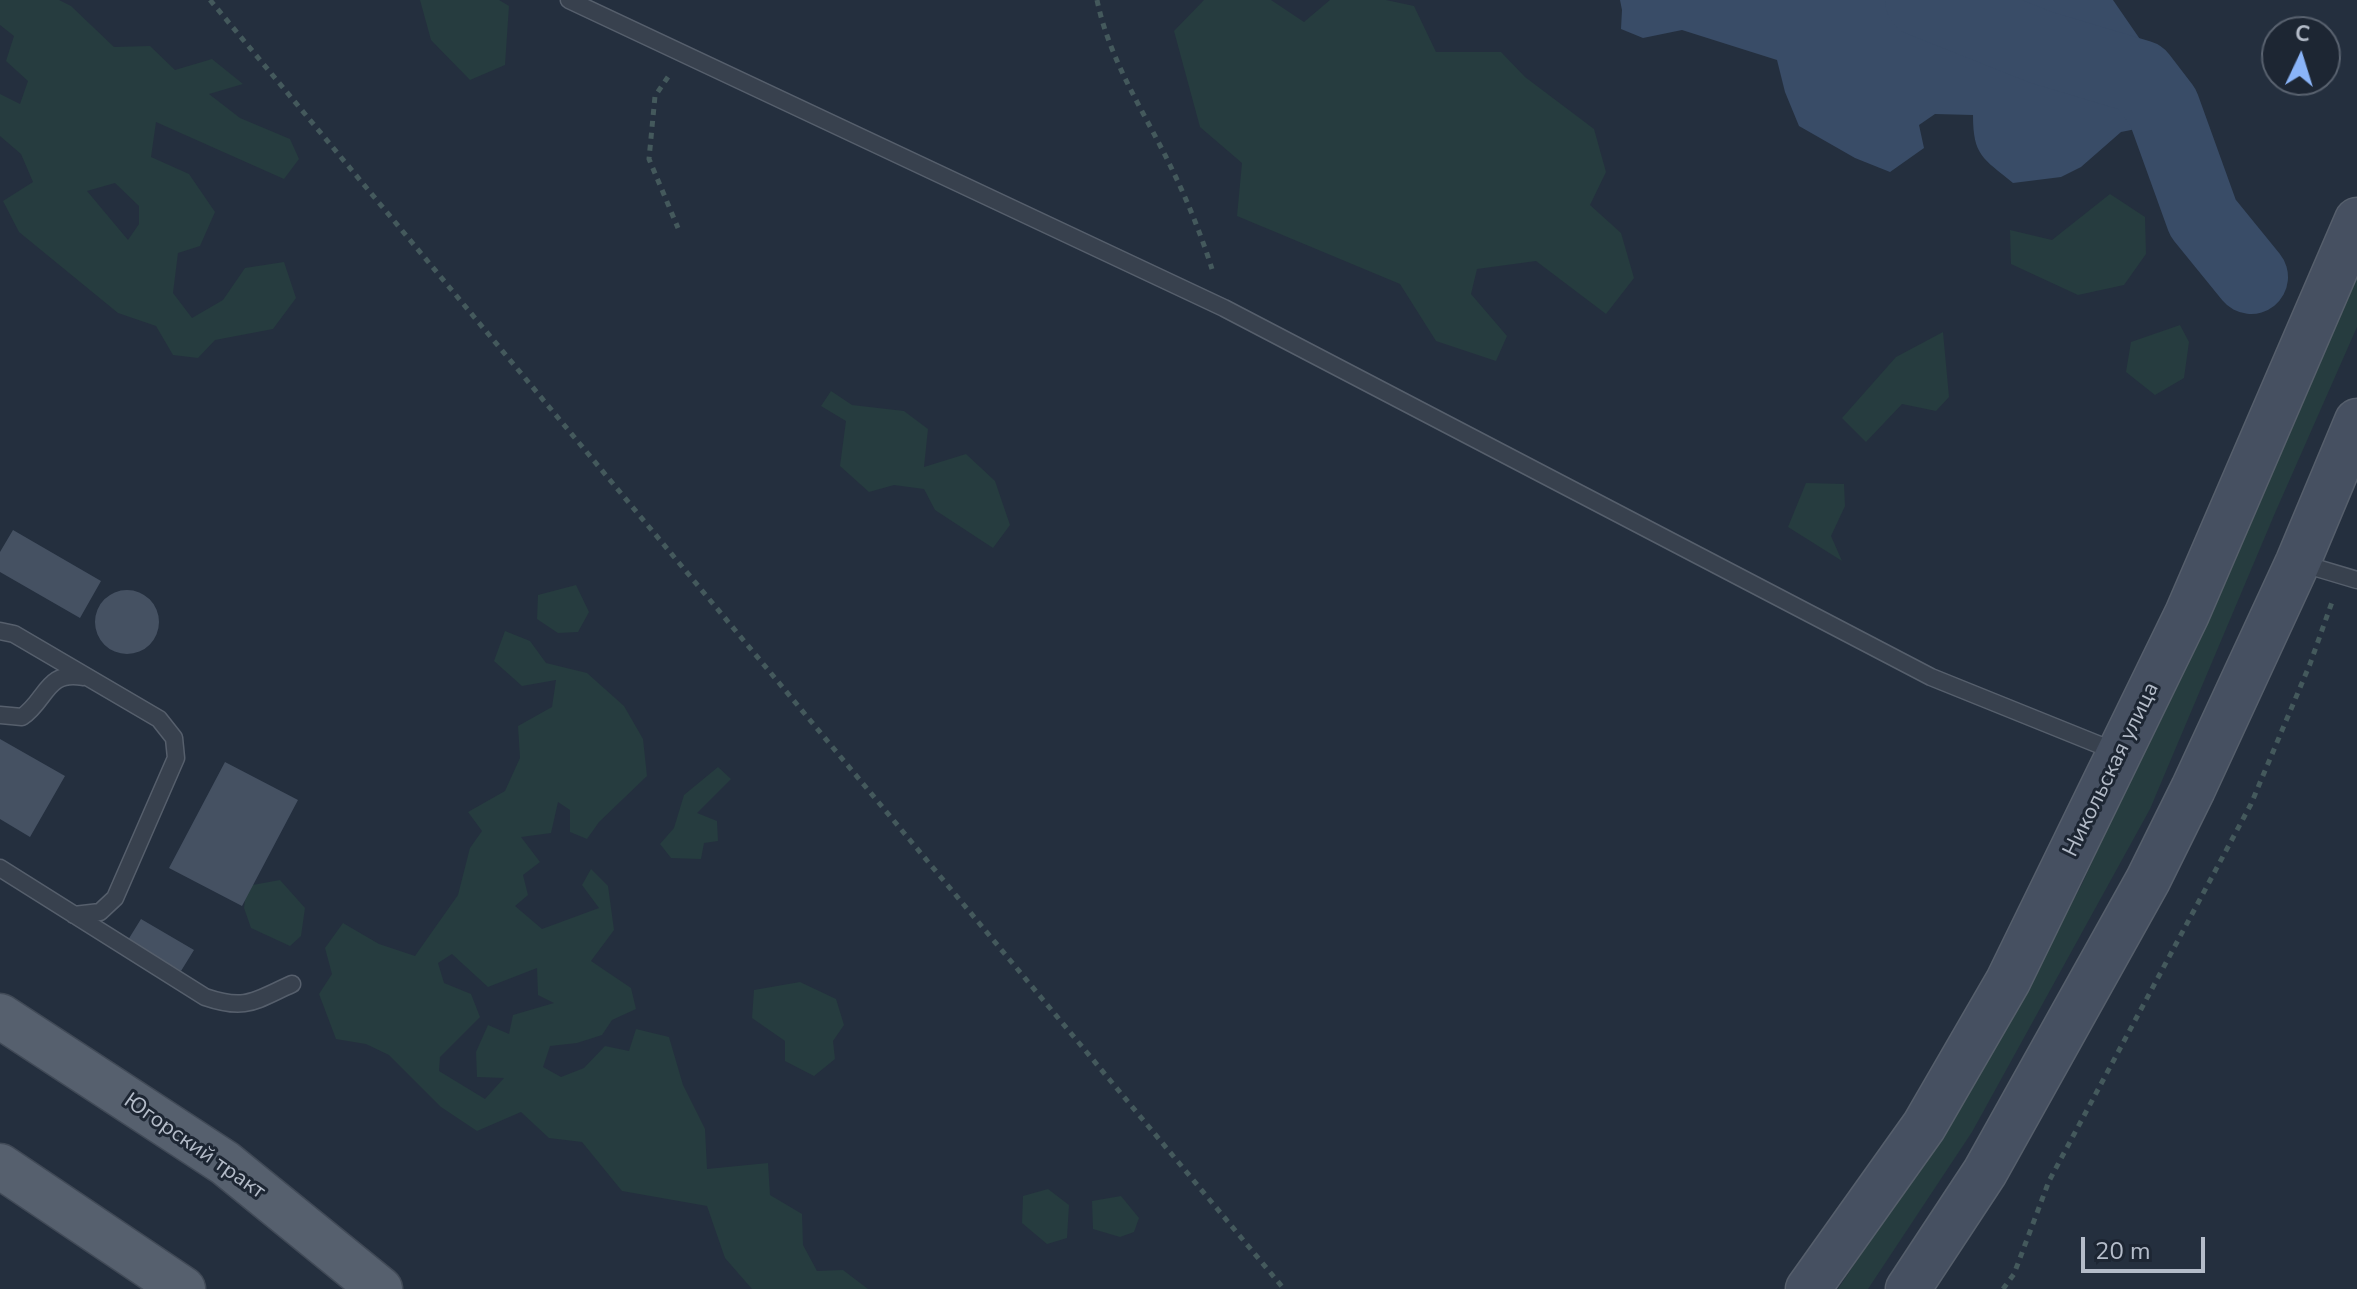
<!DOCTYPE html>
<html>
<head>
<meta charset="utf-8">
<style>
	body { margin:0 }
	#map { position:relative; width:2357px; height:1289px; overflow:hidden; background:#242f3e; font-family:"Nunito Sans",sans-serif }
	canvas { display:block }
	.north { position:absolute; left:2261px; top:16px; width:80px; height:80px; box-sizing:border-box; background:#1d2633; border:2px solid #59626f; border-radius:50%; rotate:4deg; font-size:22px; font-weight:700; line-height:32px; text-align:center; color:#b4bcc9 }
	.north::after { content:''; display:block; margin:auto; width:28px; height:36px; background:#8ab4f8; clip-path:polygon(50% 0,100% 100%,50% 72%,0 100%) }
	.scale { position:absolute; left:2081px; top:1237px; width:124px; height:36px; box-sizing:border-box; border:4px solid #b4bcc9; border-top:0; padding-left:10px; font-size:24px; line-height:28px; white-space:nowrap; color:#b4bcc9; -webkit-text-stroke:6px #1d2633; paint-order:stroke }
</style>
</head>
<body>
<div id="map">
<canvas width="2357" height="1289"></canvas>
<div class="north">С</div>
<div class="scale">20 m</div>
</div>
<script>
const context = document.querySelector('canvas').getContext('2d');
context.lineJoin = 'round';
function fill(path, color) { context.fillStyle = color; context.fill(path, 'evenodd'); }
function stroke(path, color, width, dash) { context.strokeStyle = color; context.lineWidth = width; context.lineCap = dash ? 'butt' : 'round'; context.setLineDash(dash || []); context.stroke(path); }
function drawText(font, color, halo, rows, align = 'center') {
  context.font = font + ' "Nunito Sans",sans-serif'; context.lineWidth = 6; context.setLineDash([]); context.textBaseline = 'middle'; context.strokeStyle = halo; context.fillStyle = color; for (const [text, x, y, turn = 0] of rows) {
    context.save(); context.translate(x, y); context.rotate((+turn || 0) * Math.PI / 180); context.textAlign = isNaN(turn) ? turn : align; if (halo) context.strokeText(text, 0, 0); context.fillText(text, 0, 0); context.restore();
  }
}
const green = new Path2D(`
	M0 0H59L71 6 114 47 150 46 175 70 212 59 243 84 209 94 240 118 290 139 299 159 284 179 156 122 151 157 189 174 215 212 200 246 178 253 173 293 192 318 223 300 245 268 284 262 296 298 273 329 215 340 198 358 173 355 156 326 118 313 19 232 3 201 33 182 21 154 0 136V94L20 104 28 81 6 61 14 36 0 25ZM115 183 139 206V224L128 240 87 191Z
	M420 0H499L509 6 505 65 470 80 431 40Z
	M1204 0H1271L1304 22 1330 0H1386L1414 6 1436 52H1501L1525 77 1594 129 1606 172 1590 205 1621 233 1634 278 1606 314 1536 261 1477 269 1471 294 1507 336 1496 361 1436 341 1400 284 1237 216 1242 163 1200 127 1174 31Z
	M2110 194 2145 217 2146 254 2124 285 2078 295 2011 264 2010 230 2052 240Z
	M2357 269V327L2275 513 2150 809 1972 1132 1868 1289H1838L1983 1069 2082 884 2257 500Z
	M2180 325 2189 342 2184 378 2155 395 2126 372 2131 342Z
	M1943 332 1949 397 1936 411 1902 404 1866 442 1842 418 1896 357Z
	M831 391 852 405 904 411 928 429 924 467 966 454 995 481 1010 525 993 548 935 510 924 489 894 485 869 492 840 466 846 421 821 406Z
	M1806 483 1844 484 1845 506 1831 536 1842 561 1788 527Z
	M576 585 589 612 578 632 558 633 537 619 538 595Z
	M505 631 530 641 546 663 587 673 624 706 643 739 647 776 599 822 587 839 570 832V810L558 802 551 833 521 837 540 862 523 875 528 895 515 906 542 929 599 908 582 885 591 869 608 886 614 930 591 961 631 988 636 1009 612 1020 602 1035 577 1043 550 1046 543 1067 561 1077 584 1068 605 1046 629 1051 636 1029 669 1037 683 1085 705 1129 707 1169 768 1163 770 1195 802 1214 803 1245 817 1271 843 1270 868 1289H752L725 1258 707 1206 622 1191 582 1142 549 1138 521 1112 477 1131 441 1107 389 1055 366 1044 336 1039 319 994 332 974 325 948 343 923 379 944 415 956 458 895 470 848 482 831 468 812 505 791 520 758 518 726 552 707 556 680 522 686 494 661ZM452 954 488 987 537 968 538 995 554 1003 513 1015 509 1034 488 1025 476 1052 477 1077 504 1078 485 1099 439 1071 440 1057 480 1017 471 994 444 983 438 963Z
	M718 767 731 779 697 813 717 821 718 841 704 843 701 859 671 858 660 844 674 828 684 795Z
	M280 880 305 908 301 936 290 946 251 928 244 908 247 886Z
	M800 982 836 999 844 1025 833 1041 835 1059 814 1076 785 1061V1041L752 1018 754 990Z
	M1048 1189 1069 1205 1067 1238 1047 1244 1022 1223 1023 1196Z
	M1121 1196 1139 1218 1134 1232 1120 1237 1093 1229 1092 1201Z`);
const water = new Path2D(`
	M1620 0H2113L2144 45 2163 107 2136 129 2121 132 2081 167 2061 177 2013 183C1983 158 1973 156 1973 115L1935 114 1919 125 1924 148 1890 172 1855 158 1799 126 1785 92 1777 60 1682 30 1643 38 1621 29 1622 10Z`);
const river = new Path2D(`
	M1922 0 2040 47 2140 77 2163 107 2203 218 2251 277`);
const building = new Path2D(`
	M13 530 101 581 80 618 0 572V552Z
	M95 622a32 32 0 1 1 64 0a32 32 0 1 1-64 0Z
	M0 739 65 776 30 837 0 819Z
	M225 762 298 800 242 906 169 868Z
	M141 919 194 950 181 971 128 940Z`);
const path = new Path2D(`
	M210 0 1284 1289
	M1097 0C1109 58 1141 107 1167 159 1185 195 1200 231 1212 269
	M668 77 655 96 649 159 678 228
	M2003 1289 2014 1274 2049 1181 2251 804 2310 664 2332 602`);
const lane = new Path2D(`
	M569 0 1224 308 1931 677 2117 752
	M2300 563 2357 580
	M0 631 14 634 159 719 174 738 176 758 115 898 100 912 74 915
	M0 715 22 717C47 700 46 670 83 677
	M0 868 205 997C246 1011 254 1001 292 984`);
const secondary = new Path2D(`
	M1808 1289 1924 1126 2008 981 2187 614 2357 220
	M1908 1289 1985 1172 2148 880 2193 789 2298 562 2357 421`);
const primary = new Path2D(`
	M0 1016 225 1163 380 1289
	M0 1166 183 1289`);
const streetNames = [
	["Никольская улица",2112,770,-64],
	["Югорский тракт",194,1147,35]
];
fill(green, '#263c3f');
fill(water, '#394c67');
stroke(river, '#394c67', 74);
fill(building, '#455162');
stroke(lane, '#565f6c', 19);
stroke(secondary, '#565f6c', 47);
stroke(primary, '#414a57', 47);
stroke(path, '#44595c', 5, [6, 6]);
stroke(lane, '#38414e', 16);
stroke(secondary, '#465061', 44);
stroke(primary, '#56606e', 44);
drawText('22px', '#b4bcc9', '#1d2633', streetNames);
</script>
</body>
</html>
